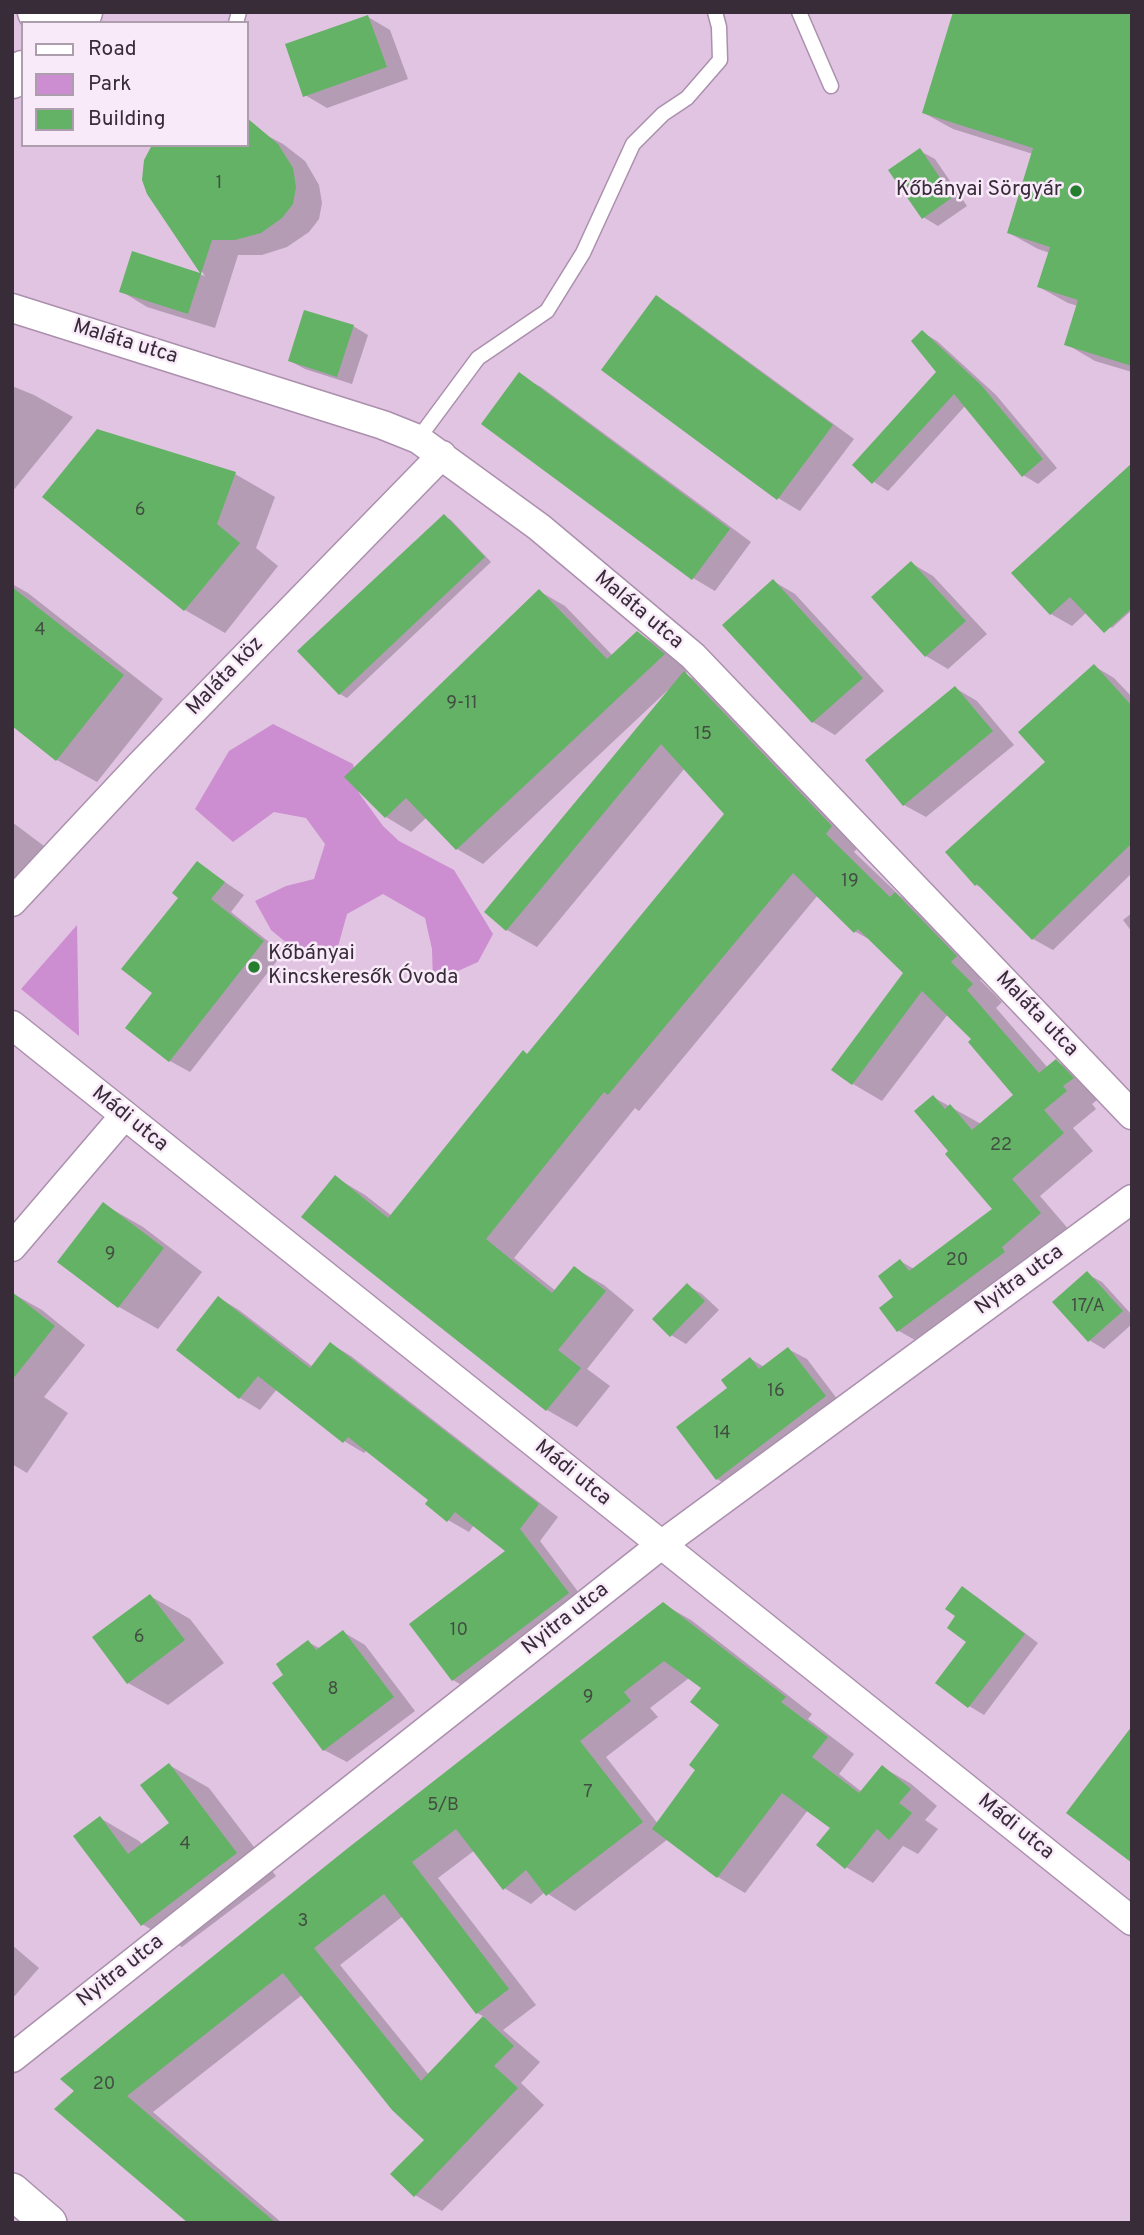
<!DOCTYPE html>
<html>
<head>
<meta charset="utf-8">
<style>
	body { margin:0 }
	#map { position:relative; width:1144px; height:2235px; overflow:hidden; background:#e1c3e2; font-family:Overpass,sans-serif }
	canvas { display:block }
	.frame { position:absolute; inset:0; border:14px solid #382c38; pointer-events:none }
	.legend { position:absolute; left:21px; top:21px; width:228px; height:126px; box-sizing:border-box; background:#f9eaf9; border:2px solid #ac9eac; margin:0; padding:9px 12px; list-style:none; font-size:21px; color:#382c38 }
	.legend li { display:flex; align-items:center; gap:14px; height:35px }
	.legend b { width:35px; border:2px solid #ac9eac }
</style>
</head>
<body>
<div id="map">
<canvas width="1144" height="2235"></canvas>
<div class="frame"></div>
<ul class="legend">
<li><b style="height:9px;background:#fff"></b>Road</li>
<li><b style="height:19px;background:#cc8ed0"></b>Park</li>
<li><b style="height:19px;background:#63b265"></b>Building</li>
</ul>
</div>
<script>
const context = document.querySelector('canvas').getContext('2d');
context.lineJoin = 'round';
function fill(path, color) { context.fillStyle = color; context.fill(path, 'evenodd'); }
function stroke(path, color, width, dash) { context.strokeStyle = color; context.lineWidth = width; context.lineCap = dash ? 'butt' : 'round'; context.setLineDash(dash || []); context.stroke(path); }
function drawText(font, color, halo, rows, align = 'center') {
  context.font = font + ' Overpass,sans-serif'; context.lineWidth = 5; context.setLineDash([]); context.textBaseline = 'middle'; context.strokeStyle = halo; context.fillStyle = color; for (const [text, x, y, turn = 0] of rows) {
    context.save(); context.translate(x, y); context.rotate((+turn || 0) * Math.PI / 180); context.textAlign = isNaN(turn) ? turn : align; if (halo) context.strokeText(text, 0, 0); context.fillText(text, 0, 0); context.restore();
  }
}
const green = new Path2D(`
	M273 724 353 764 359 793 383 826 399 841 454 870 493 934 478 962 433 982 432 949 425 918 383 894 347 914 337 950 306 959 271 930 255 901 286 886 314 879 325 844 306 818 274 812 233 842 195 809 229 751Z
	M77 925 79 1036 21 989Z`);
const shadow = new Path2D(`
	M1132 12V372L1095 361 1066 344 1078 306 1068 303 1039 287 1050 253 1038 249 1009 233 1033 154 953 129 924 113Z
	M368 17 390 30 408 79 327 108 305 95Z
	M247 125 283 144 305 161 319 185 322 203 319 219 309 232 287 247 262 255H238L215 328 147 307 121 291 133 253 205 276 149 193 247 145Z
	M920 151 935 159 967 206 938 226 923 217Z
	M656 297 678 310 854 439 800 511 778 498Z
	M353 326 368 335 352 384 305 369 290 361Z
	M922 332 937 341 996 395 1057 468 1038 484 1023 475 966 405 888 491 874 482 939 373Z
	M519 375 541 387 751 542 715 591 693 578Z
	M12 386 34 395 73 417 12 492Z
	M1132 465V610L1112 628 1087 612 1072 626 1051 614Z
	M235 474 275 497 256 548 278 566 225 633 185 610 44 497Z
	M444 516 451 520 491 562 347 698 340 694Z
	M911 563 933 576 987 634 948 669 926 656Z
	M773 581 795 594 884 691 835 735 813 722Z
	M12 584 28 593 163 699 97 782 57 760 12 724Z
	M539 591 565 606 613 656 637 633 663 648 689 670 685 674 715 691 861 844 854 852 900 896 925 911 986 974 980 980 1002 1002 996 1008 1048 1068 1056 1061 1086 1079 1102 1096 1092 1104 1096 1109 1073 1128 1093 1151 1040 1196 1070 1231 929 1348 899 1331 881 1308 896 1297 900 1261 914 1269 995 1209 951 1151 933 1097 981 1124 1016 1095 973 1040 948 1014 882 1101 853 1084 906 973 874 942 856 932 818 895 639 1111 635 1108 514 1258 556 1291 574 1268 604 1285 634 1310 587 1369 610 1386 577 1427 547 1410 304 1217 335 1177 365 1195 392 1216 528 1055 726 814 685 768 537 947 507 930 486 912 670 692 668 690 483 864 457 849 427 817 411 832 386 817Z
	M1094 666 1114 678 1132 697V873L1053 950 1033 939 986 890 976 885 1048 762Z
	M955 688 977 701 1014 745 926 817 904 805Z
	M12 822 48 849 12 896Z
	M197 863 244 895 231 912 283 953 190 1072 170 1061 155 993 181 897Z
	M1132 913V932L1123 920Z
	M103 1204 143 1227 202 1272 158 1329 119 1307Z
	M1087 1274 1102 1282 1132 1315V1324L1104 1349 1089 1340Z
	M687 1285 702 1294 719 1310 686 1344 671 1335Z
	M12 1293 42 1310 85 1345 44 1397 68 1413 27 1473 12 1464Z
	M219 1298 239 1310 313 1367 331 1344 351 1356 558 1517 540 1541 588 1605 474 1692 453 1680 508 1551 474 1525 469 1532 448 1520 431 1500 367 1450 364 1453 344 1441 277 1389 260 1410 240 1398 178 1350Z
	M788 1349 807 1359 844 1408 736 1490 717 1479 729 1388 751 1359 764 1367Z
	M963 1588 977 1597 1038 1643 984 1715 969 1706V1642L958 1616Z
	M150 1596 190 1619 224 1663 168 1705 128 1683Z
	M663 1604 691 1620 812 1714 808 1719 854 1754 839 1774 862 1792 882 1767 910 1783 937 1806 925 1820 938 1829 918 1854 903 1846 873 1883 846 1867 832 1828 808 1810 745 1893 718 1877 668 1839 575 1911 545 1892 531 1904 504 1888 475 1850 438 1878 536 2005 503 2030 540 2062 521 2083 544 2105 442 2211 415 2195 426 2140 302 1995 153 2112 282 2223H191L57 2109ZM689 1678 703 1688 722 1724 698 1769 658 1824 606 1757 658 1717 650 1708ZM403 1916 477 2013 485 2017 429 2075 340 1965Z
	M343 1632 365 1645 415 1711 347 1762 324 1750 286 1675 308 1642 321 1649Z
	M169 1765 209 1788 276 1876 182 1947 142 1924 100 1818 139 1841 143 1845 171 1824Z
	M12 1945 39 1968 12 1999Z`);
const building = new Path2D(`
	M953 12H1132V366L1064 345 1078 300 1037 287 1050 247 1007 233 1033 148 922 113Z
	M368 15 387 67 303 97 285 44Z
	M247 118 278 144 293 168 296 187 293 204 282 218 261 233 235 240H212L188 314 119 292 132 251 200 273 147 194 142 180 144 160 152 145H247Z
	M920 148 953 197 922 219 888 170Z
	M656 295 833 425 777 500 601 370Z
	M304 310 354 325 337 377 288 361Z
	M922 330 981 385 1043 459 1022 477 954 394 872 484 852 465 936 372 911 341Z
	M519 372 730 529 692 580 481 424Z
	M97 429 236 472 217 524 240 543 184 611 42 497Z
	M1132 463V608L1104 633 1070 597 1050 615 1011 573Z
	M444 514 485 557 339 695 297 651Z
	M911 561 966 621 925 657 871 597Z
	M773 579 863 678 812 723 722 625Z
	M12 587 124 675 56 761 12 726Z
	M539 589 607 659 637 631 665 654 456 850 406 798 385 818 344 777Z
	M1094 664 1132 706V843L1032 940 977 884 975 886 945 852 1045 762 1018 732Z
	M684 671 832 826 826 834 890 897 895 892 957 956 951 962 973 984 967 990 1039 1073 1056 1059 1074 1078 1063 1086 1067 1091 1044 1110 1064 1133 1012 1179 1041 1213 1002 1247 1005 1252 897 1332 879 1308 893 1297 878 1276 900 1259 909 1271 992 1209 945 1154 948 1151 914 1111 933 1095 945 1109 950 1104 972 1130 1013 1095 968 1042 971 1039 922 991 852 1085 831 1070 903 973 858 929 854 933 793 873 608 1095 604 1092 486 1239 552 1293 574 1266 606 1291 558 1350 581 1368 546 1411 301 1217 335 1175 388 1218 523 1050 527 1054 724 814 661 744 506 931 484 912Z
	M955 686 993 731 903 806 865 760Z
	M197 861 225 882 211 899 264 941 169 1062 125 1028 152 993 121 969 178 898 172 893Z
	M103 1202 164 1248 118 1308 57 1262Z
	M1087 1271 1123 1311 1088 1342 1052 1302Z
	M687 1283 705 1301 670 1337 652 1319Z
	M12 1292 55 1326 12 1380Z
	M218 1296 310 1368 330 1342 539 1504 520 1529 569 1593 452 1681 409 1624 505 1551 455 1512 447 1522 425 1504 428 1500 348 1437 343 1443 258 1376 239 1399 176 1350Z
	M788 1347 826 1396 716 1480 676 1427 727 1388 721 1380 750 1357 759 1369Z
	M962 1586 1025 1634 968 1708 935 1683 966 1642 947 1628 955 1616 945 1609Z
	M150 1594 185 1640 127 1684 92 1637Z
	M663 1602 786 1697 781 1702 828 1737 812 1757 859 1793 882 1765 911 1789 899 1803 912 1813 889 1840 877 1829 845 1869 816 1845 830 1828 782 1793 717 1878 652 1829 695 1770 689 1765 719 1725 690 1702 701 1688 664 1661 624 1692 631 1701 580 1741 643 1822 546 1896 526 1870 503 1890 456 1829 412 1862 509 1989 476 2014 384 1894 314 1948 421 2081 483 2016 514 2046 494 2066 518 2088 414 2197 390 2174 424 2140 392 2110 283 1973 127 2096 276 2223H188L54 2109 74 2091 60 2079 348 1848Z
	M343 1630 394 1697 323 1751 272 1683 283 1675 276 1664 308 1640 316 1650Z
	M1132 1726V1863L1066 1813Z
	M169 1763 237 1853 141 1926 73 1836 100 1816 128 1854 169 1823 140 1785Z`);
const service = new Path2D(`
	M799 12 831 86
	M236 23 239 12
	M418 439 478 358 547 311 583 253 633 144 663 114 687 98 720 60 719 27 715 12`);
const minor = new Path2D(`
	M12 308 383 425 418 439 539 527 693 656 1132 1115
	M12 902 141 764 442 455
	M12 1025 1132 1921
	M12 1247 124 1116
	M12 2058 661 1545 1132 1199`);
const tertiary = new Path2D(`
	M12 2191 49 2223`);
const primary = new Path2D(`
	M37 12 66 16 83 12
	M12 79 23 70`);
const markers = [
	[1076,191,7,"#257e2d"],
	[254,967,7,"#257e2d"]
];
const numberNames = [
	["1",219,184],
	["6",140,511],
	["4",40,631],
	["9-11",462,704],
	["15",703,735],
	["19",850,882],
	["22",1001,1146],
	["9",110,1255],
	["20",957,1261],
	["17/A",1088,1307],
	["16",776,1392],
	["14",722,1434],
	["10",459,1631],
	["6",139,1638],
	["8",333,1690],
	["9",588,1698],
	["7",588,1793],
	["5/B",443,1806],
	["4",185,1845],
	["3",303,1922],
	["20",104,2085]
];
const poiNames = [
	["Kőbányai Sörgyár",1062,191],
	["Kőbányai",268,955,"left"],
	["Kincskeresők Óvoda",268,979,"left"]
];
const streetNames = [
	["Maláta utca",125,343,17],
	["Maláta utca",638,611,40],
	["Maláta köz",226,677,-46],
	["Maláta utca",1036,1015,46],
	["Mádi utca",129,1120,39],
	["Nyitra utca",1020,1281,-36],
	["Mádi utca",572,1474,39],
	["Nyitra utca",566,1620,-38],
	["Mádi utca",1015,1828,39],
	["Nyitra utca",121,1972,-38]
];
fill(green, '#cc8ed0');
fill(shadow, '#0003');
fill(building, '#63b265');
stroke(service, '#ab90ad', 17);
stroke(minor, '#ab90ad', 31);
stroke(tertiary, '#ab90ad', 38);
stroke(primary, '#ab90ad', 41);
stroke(service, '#fff', 14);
stroke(minor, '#fff', 28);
stroke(tertiary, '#fff', 35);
stroke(primary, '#fff', 38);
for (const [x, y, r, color] of markers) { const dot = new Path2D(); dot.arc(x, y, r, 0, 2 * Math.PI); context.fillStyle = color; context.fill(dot); stroke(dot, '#f9eaf9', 2.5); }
drawText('18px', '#434e43', null, numberNames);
drawText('21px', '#382c38', '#f9eaf9', poiNames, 'right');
drawText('21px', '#382c38', '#f9eaf9', streetNames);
</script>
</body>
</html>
